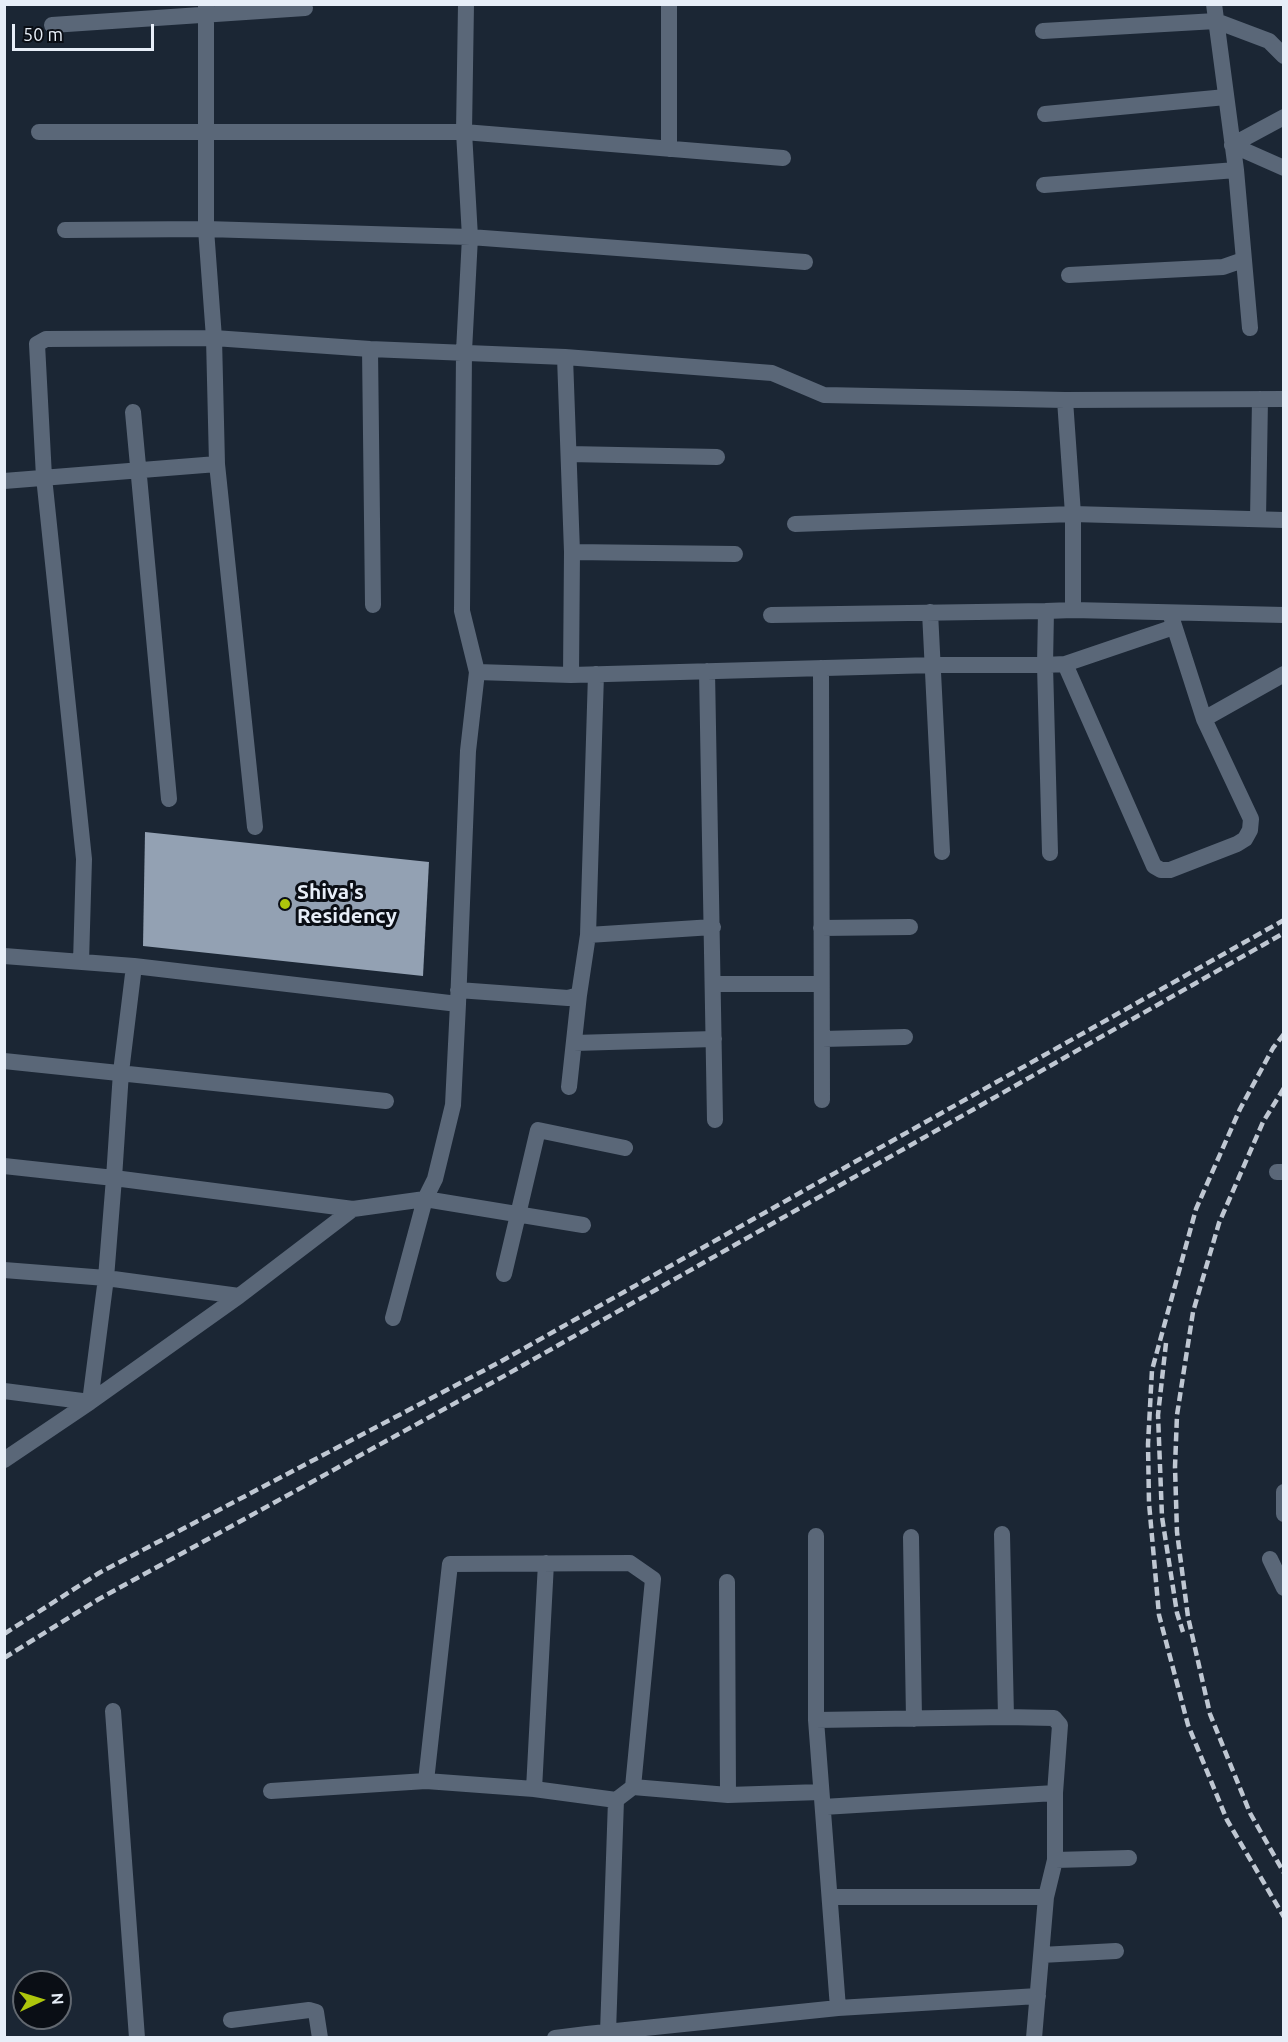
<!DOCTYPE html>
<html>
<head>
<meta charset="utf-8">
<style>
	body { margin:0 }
	#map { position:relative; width:1288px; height:2042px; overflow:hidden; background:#1b2634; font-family:Ubuntu,sans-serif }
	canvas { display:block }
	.frame { position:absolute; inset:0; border:6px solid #e7eef8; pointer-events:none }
	.north { position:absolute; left:12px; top:1970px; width:60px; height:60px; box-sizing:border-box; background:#0a0e15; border:2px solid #626870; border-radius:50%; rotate:86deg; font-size:16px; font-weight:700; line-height:24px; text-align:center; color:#e7eef8 }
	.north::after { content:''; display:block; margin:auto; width:21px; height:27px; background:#aec60c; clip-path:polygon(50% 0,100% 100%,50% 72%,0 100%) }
	.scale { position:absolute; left:12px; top:24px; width:142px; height:27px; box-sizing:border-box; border:3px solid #e7eef8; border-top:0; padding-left:8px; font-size:18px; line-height:21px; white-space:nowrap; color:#e7eef8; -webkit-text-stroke:4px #0a0e15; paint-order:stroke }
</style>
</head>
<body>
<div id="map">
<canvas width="1288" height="2042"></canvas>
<div class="frame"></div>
<div class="north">N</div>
<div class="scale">50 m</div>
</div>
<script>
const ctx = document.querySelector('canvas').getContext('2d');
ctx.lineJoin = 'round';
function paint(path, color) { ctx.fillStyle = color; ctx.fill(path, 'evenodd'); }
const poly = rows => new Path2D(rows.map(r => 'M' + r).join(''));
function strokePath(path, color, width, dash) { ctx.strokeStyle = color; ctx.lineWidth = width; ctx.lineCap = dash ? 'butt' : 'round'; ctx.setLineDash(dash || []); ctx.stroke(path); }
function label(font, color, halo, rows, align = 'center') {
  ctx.font = font + ' Ubuntu,sans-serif'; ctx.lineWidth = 6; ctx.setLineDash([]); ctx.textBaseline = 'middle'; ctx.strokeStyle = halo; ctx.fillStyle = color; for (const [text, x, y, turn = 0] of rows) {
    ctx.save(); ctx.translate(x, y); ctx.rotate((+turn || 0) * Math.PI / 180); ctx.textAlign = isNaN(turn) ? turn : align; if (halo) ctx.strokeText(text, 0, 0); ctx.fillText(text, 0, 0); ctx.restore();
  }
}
const building = poly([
	[145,832,429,862,423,976,143,946]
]);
const minor = poly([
	[1214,4,1236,170,1250,328],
	[52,25,305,8],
	[1043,31,1216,21,1269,41,1284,56],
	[1045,114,1226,97],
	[39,132,464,132,466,4],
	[1232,145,1284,117],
	[1232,145,1284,168],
	[669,149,669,4],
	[783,158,464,132,470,237,805,262],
	[1044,185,1236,170],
	[65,230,206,229,206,4],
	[1069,275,1223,267,1243,260],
	[370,349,373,605],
	[133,412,169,799],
	[569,454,717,457],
	[217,464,255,827],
	[4,481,217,464,214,338,206,229,470,237,464,351,462,611,477,672,468,751,458,1004,134,966,121,1072,114,1178,353,1209,239,1296,90,1402],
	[1258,519,1260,399],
	[795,524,1073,514,1284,520],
	[572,552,735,554],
	[1073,610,1284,615],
	[930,612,942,852],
	[771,615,1046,611],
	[1065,664,1174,627],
	[821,668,822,1100],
	[707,671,715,1120],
	[477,672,571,675,934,665,1045,665,1046,611,1073,610,1073,514,1065,400,1284,399],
	[571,675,572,552,565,357,772,373,824,395,1065,400],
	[1204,719,1284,674],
	[1050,853,1045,665,1065,664,1154,866,1161,870,1170,870,1237,844,1245,839,1250,830,1251,819,1204,719,1170,613],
	[821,928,910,927],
	[588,935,713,927],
	[4,956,134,966],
	[81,962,84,859,44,477,37,344,46,339,214,338,370,349,565,357],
	[714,984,821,984],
	[458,990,568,998,579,995,588,935,596,674],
	[822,1039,905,1037],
	[574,1043,714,1039],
	[4,1061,386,1101],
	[569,1087,579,995],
	[4,1166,114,1178,106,1278,90,1402],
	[1277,1172,1284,1172],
	[353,1209,425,1199,435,1179,453,1105,458,1004],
	[4,1270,106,1278,239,1296],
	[504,1274,538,1130,625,1148],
	[393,1318,425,1199,583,1225],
	[4,1391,90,1402,4,1460],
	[1284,1492,1284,1514],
	[1002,1534,1006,1717],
	[911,1537,914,1719],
	[1270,1559,1284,1588],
	[727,1582,728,1795],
	[113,1711,137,2038],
	[816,1720,1006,1717,1054,1718,1060,1725,1055,1793,1055,1860,1046,1897,1034,2038],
	[426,1781,534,1789,616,1800],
	[633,1787,728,1795,821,1792],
	[534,1789,546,1563],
	[271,1791,426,1781,450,1564,630,1563,653,1579,633,1787,616,1800,608,2032],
	[823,1807,1055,1793],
	[1055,1860,1129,1858],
	[830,1897,1046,1897],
	[1041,1955,1116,1951],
	[838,2008,1038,1996],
	[231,2020,309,2010,316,2012,320,2038],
	[555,2038,587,2034],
	[587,2038,587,2034,838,2008,816,1720,816,1536]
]);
const rail = poly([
	[1284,1034,1273,1048,1240,1109,1196,1209,1152,1370,1148,1444,1149,1503,1159,1615,1188,1725,1227,1820,1284,1917],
	[1284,1088,1263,1122,1219,1223,1193,1312,1177,1415,1175,1467,1177,1532,1188,1617,1210,1714,1250,1813,1284,1873],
	[1166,1343,1158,1415,1162,1517,1177,1613,1183,1632],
	[4,1634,99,1573,498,1363,1284,920],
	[4,1658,99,1599,497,1380,1284,933]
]);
const markers = [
	[285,904,6,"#aec60c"]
];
const poiNames = [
	["Shiva's",297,892],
	["Residency",297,916]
];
paint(building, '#93a1b3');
strokePath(minor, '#5a6778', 16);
strokePath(rail, '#bfc7d2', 4.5, [9, 4.5]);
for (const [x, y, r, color] of markers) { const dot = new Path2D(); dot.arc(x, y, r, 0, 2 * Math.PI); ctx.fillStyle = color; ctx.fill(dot); strokePath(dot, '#0a0e15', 2); }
label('bold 21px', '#e7eef8', '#0a0e15', poiNames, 'left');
</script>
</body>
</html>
